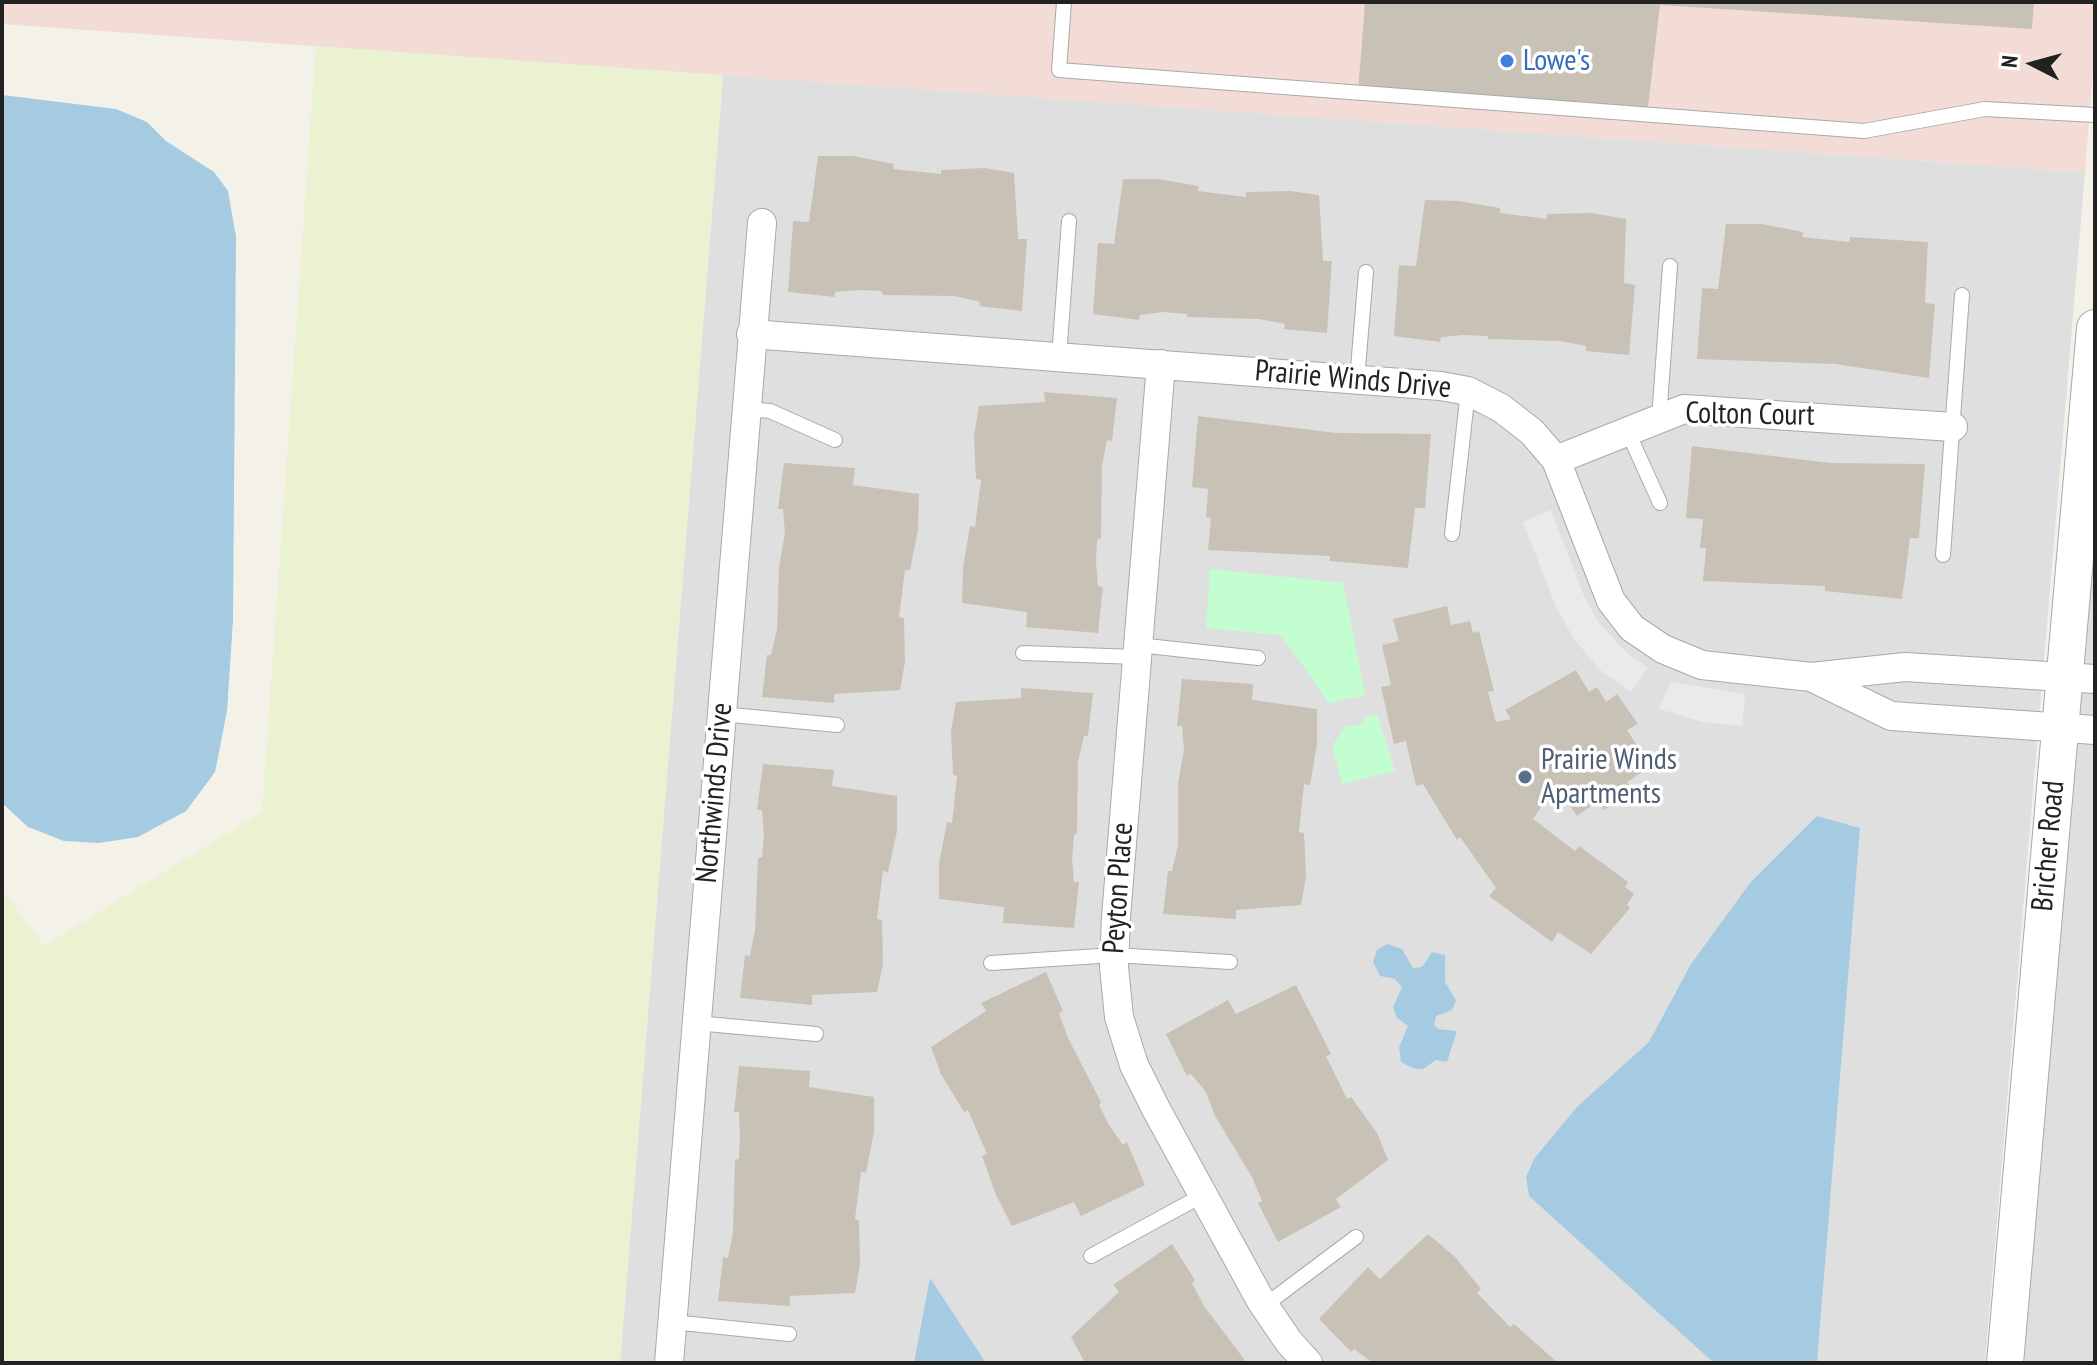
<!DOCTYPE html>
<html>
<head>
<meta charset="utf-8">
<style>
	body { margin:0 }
	#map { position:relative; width:2097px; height:1365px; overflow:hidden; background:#f3f1e8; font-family:"PT Sans Narrow",sans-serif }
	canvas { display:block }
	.frame { position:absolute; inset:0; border:4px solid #222; pointer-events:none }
	.north { position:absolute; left:1993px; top:24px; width:80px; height:80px; -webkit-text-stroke:6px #fff; paint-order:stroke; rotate:276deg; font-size:22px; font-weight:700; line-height:32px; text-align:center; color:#222 }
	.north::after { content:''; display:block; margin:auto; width:28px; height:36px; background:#222; clip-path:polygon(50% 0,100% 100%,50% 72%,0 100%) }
</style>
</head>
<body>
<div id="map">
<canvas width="2097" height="1365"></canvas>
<div class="frame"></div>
<div class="north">N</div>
</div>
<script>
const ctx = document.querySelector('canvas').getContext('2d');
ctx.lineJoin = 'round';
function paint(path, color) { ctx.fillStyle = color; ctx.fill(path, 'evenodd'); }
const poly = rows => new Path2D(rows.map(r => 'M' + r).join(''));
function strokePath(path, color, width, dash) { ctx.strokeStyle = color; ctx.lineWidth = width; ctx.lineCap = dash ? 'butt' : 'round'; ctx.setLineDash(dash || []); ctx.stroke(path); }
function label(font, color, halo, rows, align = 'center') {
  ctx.font = font + ' "PT Sans Narrow",sans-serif'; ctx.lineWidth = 7; ctx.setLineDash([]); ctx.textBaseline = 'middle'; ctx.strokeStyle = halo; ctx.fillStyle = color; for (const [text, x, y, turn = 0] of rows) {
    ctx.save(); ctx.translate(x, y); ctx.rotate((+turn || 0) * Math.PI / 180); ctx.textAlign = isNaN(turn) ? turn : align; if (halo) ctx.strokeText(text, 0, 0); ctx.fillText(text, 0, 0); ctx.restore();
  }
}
const residential = poly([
	[723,75,2085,172,1985,1363,620,1363],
	[2095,512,2095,1363,2022,1363]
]);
const commercial = poly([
	[2,2,2095,2,2095,43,2085,172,2,24]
]);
const farmland = poly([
	[316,46,723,75,620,1363,2,1363,2,888,44,946,262,812]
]);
const park = poly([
	[1210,569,1343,583,1365,695,1329,703,1281,635,1206,628],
	[1377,714,1395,771,1342,784,1332,746,1344,728,1364,723,1363,718]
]);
const parking = poly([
	[1551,510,1584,596,1598,622,1626,652,1648,668,1631,692,1599,669,1574,639,1556,607,1523,522],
	[1671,682,1745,694,1742,726,1702,722,1659,709]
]);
const water = poly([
	[2,95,116,109,147,122,166,141,214,172,228,191,236,237,233,620,227,711,215,772,186,811,138,837,99,843,64,841,28,827,2,803],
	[1817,816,1860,828,1817,1363,1714,1363,1529,1196,1526,1177,1534,1159,1577,1107,1649,1042,1691,964,1750,883],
	[1387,944,1402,949,1413,968,1422,967,1432,952,1445,955,1445,982,1456,1000,1452,1010,1436,1016,1434,1025,1438,1029,1457,1031,1447,1062,1436,1060,1423,1069,1415,1069,1401,1062,1399,1047,1408,1026,1397,1018,1393,1007,1402,987,1395,979,1380,976,1373,962,1377,950],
	[930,1278,986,1363,914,1363]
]);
const building = poly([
	[1365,2,2034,2,2032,29,1660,5,1647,115,1358,92],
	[818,156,853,156,894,164,893,169,941,174,941,170,985,168,1014,173,1018,239,1027,239,1022,311,979,306,980,302,954,296,883,295,881,291,858,290,835,292,834,297,788,292,793,221,809,222],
	[1123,179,1158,179,1199,186,1198,191,1246,197,1246,192,1290,191,1319,195,1323,261,1332,261,1327,333,1284,329,1285,324,1259,319,1188,317,1186,314,1163,312,1140,315,1139,320,1093,314,1098,243,1114,244],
	[1425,200,1459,201,1500,208,1500,213,1547,219,1547,214,1592,213,1626,219,1624,283,1635,285,1629,355,1586,351,1586,346,1560,341,1489,339,1487,336,1464,335,1441,337,1440,342,1394,336,1399,265,1416,266],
	[1726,224,1762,224,1803,232,1802,237,1849,242,1850,237,1928,242,1925,303,1935,304,1929,378,1835,364,1697,359,1702,288,1718,289],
	[1044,392,1117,398,1112,441,1107,440,1102,466,1101,538,1097,540,1096,562,1098,586,1103,587,1098,633,1026,627,1027,612,962,603,963,568,970,526,975,527,981,480,976,479,974,435,979,406,1045,402],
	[1198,416,1336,433,1431,434,1425,508,1415,508,1408,568,1330,561,1330,556,1208,550,1211,518,1206,517,1208,489,1192,487],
	[1692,446,1830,463,1925,464,1919,538,1910,538,1902,599,1825,591,1825,586,1703,581,1706,548,1700,548,1703,519,1686,518],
	[784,463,855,468,853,485,919,494,918,530,910,570,905,570,899,617,904,618,905,662,900,690,834,694,834,703,762,697,767,655,771,655,777,629,779,567,785,533,783,509,778,509],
	[1447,606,1451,625,1470,621,1473,633,1479,631,1494,691,1488,692,1496,722,1511,719,1505,710,1576,670,1589,692,1597,687,1606,702,1617,694,1638,724,1627,730,1637,746,1630,751,1644,771,1627,782,1632,792,1604,810,1598,801,1577,816,1562,794,1556,800,1553,796,1545,801,1533,819,1575,851,1579,846,1628,882,1625,887,1634,894,1627,905,1630,908,1591,954,1558,932,1552,942,1489,896,1496,888,1460,837,1457,840,1423,784,1416,786,1406,741,1394,744,1381,687,1391,685,1382,645,1399,641,1393,619],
	[1182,679,1253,684,1252,700,1317,709,1317,744,1310,785,1304,784,1299,832,1304,833,1306,877,1301,905,1236,910,1236,919,1163,914,1168,871,1172,871,1178,845,1178,783,1184,750,1182,726,1177,726],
	[1021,688,1093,693,1088,736,1084,736,1078,762,1077,833,1074,835,1072,858,1074,882,1079,882,1074,928,1003,923,1004,907,939,899,939,863,947,822,952,823,957,776,953,775,951,731,956,702,1021,698],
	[763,764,834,770,832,786,897,796,897,831,888,872,883,871,877,919,882,920,883,964,877,992,812,995,812,1005,740,998,745,955,750,956,755,930,758,858,762,857,764,834,762,810,757,810],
	[1046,972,1063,1011,1059,1013,1068,1038,1101,1102,1099,1105,1109,1125,1123,1145,1127,1142,1145,1185,1081,1216,1074,1202,1012,1226,996,1195,982,1156,987,1154,968,1110,964,1112,941,1074,931,1047,986,1011,981,1003],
	[1296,985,1331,1054,1326,1056,1347,1099,1351,1097,1377,1133,1388,1160,1336,1199,1341,1207,1278,1242,1258,1203,1262,1201,1252,1177,1215,1116,1206,1092,1191,1074,1187,1076,1166,1034,1228,1000,1236,1014],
	[739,1066,810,1071,809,1087,874,1097,874,1132,866,1173,861,1172,855,1219,859,1220,860,1264,855,1293,790,1296,790,1306,718,1301,723,1257,728,1258,733,1232,735,1160,739,1159,740,1136,739,1112,734,1112],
	[1428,1234,1455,1257,1481,1289,1477,1293,1510,1327,1514,1324,1558,1363,1373,1363,1354,1349,1351,1352,1319,1319,1368,1267,1380,1279],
	[1172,1244,1195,1280,1192,1283,1204,1306,1247,1363,1085,1363,1071,1337,1119,1292,1113,1285]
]);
const service = poly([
	[1064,2,1059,70,1864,131,1985,109,2095,115],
	[1059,357,1069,221],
	[1357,380,1366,272],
	[745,409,770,411,835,440],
	[1659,419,1670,266],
	[1627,430,1660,503],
	[1452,534,1468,391],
	[1943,555,1962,295],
	[1138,645,1258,658],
	[1023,653,1137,657],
	[721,714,837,725],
	[991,963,1114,955,1230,962],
	[696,1023,816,1034],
	[1091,1256,1203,1195],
	[1264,1306,1356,1237],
	[672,1322,789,1334]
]);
const minor = poly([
	[751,334,1441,386,1468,391,1501,408,1532,432,1556,460,1611,601,1632,628,1663,649,1702,665,1811,677,1905,667,2095,679],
	[1161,364,1116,917,1114,967,1119,1017,1134,1065,1156,1109,1261,1301,1289,1342,1308,1363],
	[1556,460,1684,409,1953,427],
	[1811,677,1891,716,2095,730],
	[669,1363,762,223]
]);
const tertiary = poly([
	[2005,1363,2095,328]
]);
const markers = [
	[1507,61,8,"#3f7fe0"],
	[1525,777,8,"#5c6f8a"]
];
const shopNames = [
	["Lowe's",1523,61]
];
const streetNames = [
	["Prairie Winds Drive",1353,380,5],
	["Colton Court",1750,415,1],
	["Northwinds Drive",715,793,-85],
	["Bricher Road",2049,846,-85],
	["Peyton Place",1119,888,-86]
];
const serviceNames = [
	["Prairie Winds",1541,760],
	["Apartments",1541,794]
];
paint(residential, '#e0dfdf');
paint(commercial, '#f4dcd6');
paint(farmland, '#ebf2d2');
paint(park, '#c3fed1');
paint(parking, '#eaeaea');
paint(water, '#a5cbe3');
paint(building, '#c8c1b6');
strokePath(service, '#a9a9a9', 16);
strokePath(minor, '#a9a9a9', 30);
strokePath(tertiary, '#a9a9a9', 38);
strokePath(service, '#fff', 14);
strokePath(minor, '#fff', 28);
strokePath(tertiary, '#fff', 36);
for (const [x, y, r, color] of markers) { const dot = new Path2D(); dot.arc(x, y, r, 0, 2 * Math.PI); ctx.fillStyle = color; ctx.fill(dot); strokePath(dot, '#fff', 3); }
label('30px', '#366cbe', '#fff', shopNames, 'left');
label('30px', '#222', '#fff', streetNames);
label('30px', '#4e5e75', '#fff', serviceNames, 'left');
</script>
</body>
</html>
